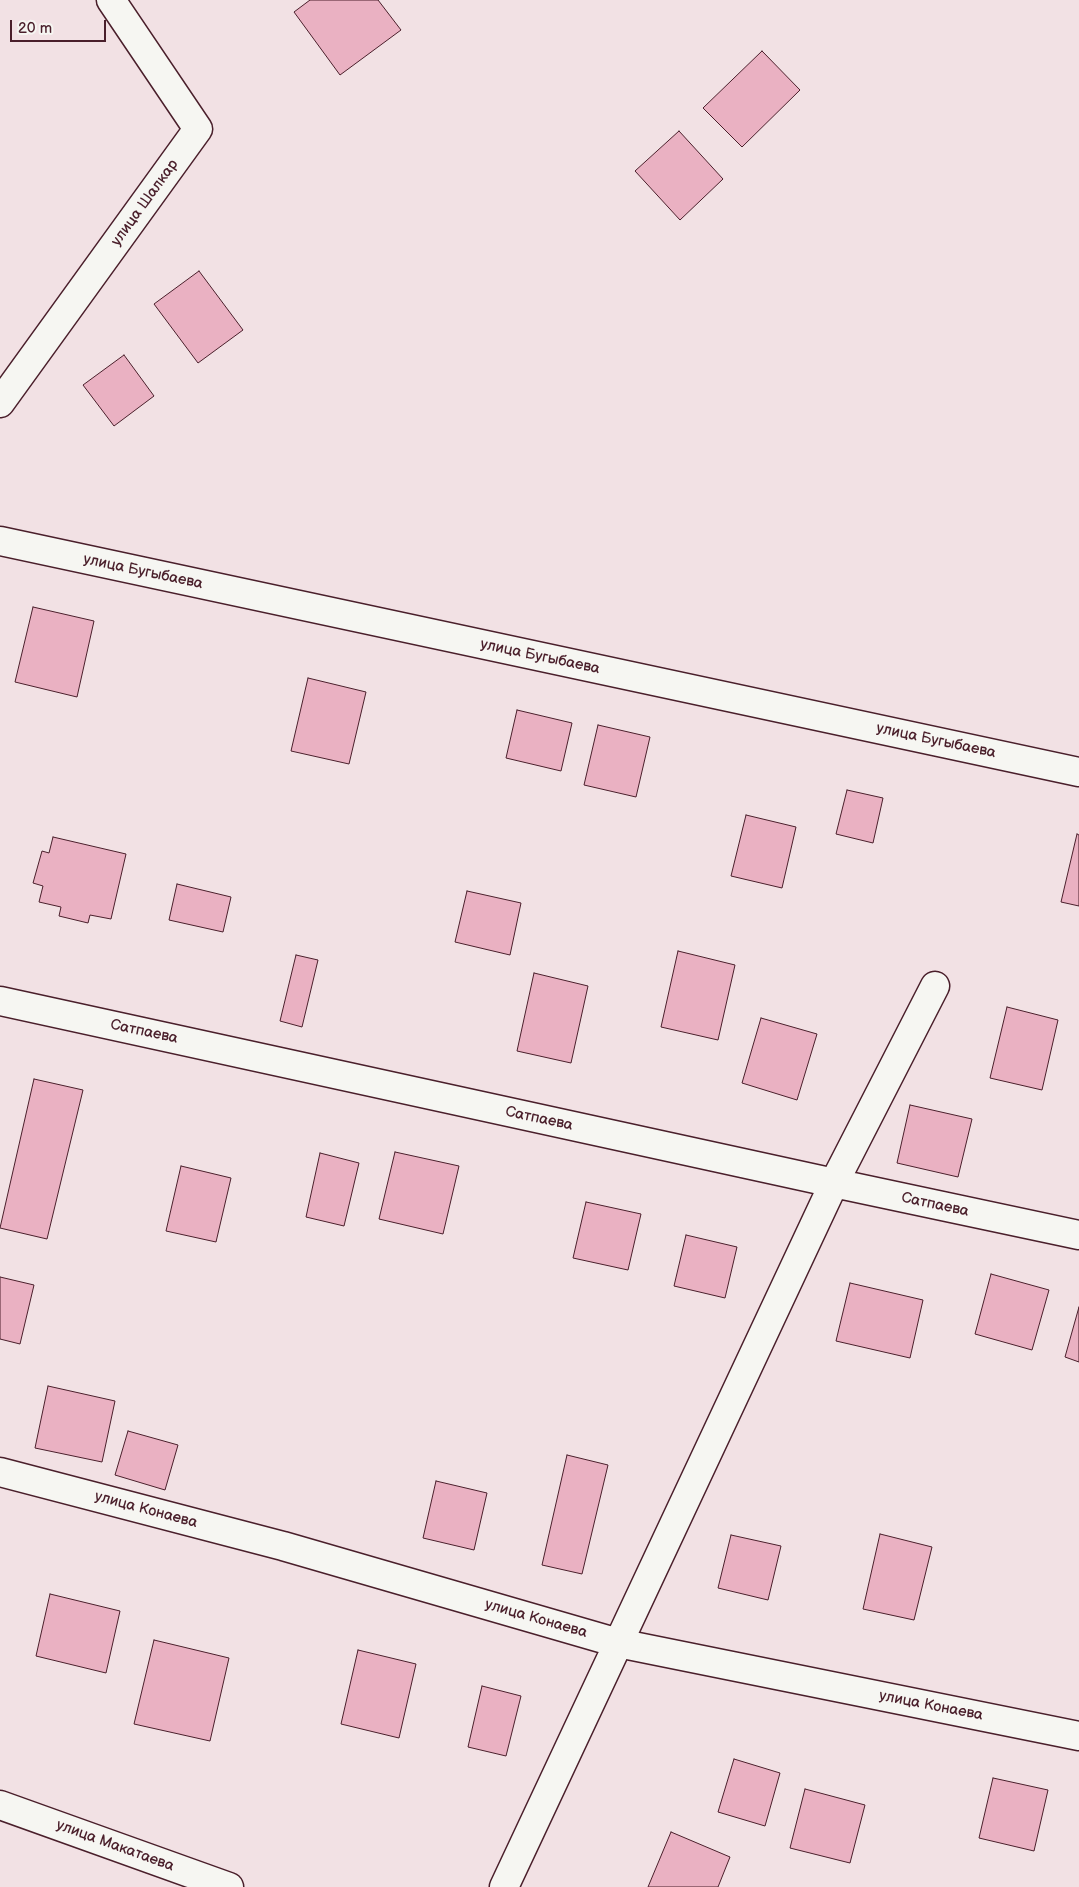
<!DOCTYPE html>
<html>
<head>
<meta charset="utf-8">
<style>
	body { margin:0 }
	#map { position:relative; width:1079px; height:1887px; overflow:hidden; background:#f2e1e4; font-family:"Balsamiq Sans",sans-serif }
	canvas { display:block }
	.scale { position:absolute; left:10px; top:20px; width:96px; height:22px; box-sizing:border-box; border:2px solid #4a1f2b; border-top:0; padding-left:6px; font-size:15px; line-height:18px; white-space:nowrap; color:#4a1f2b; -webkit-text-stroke:4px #f6f6f2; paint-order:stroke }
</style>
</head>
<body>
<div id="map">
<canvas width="1079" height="1887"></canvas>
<div class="scale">20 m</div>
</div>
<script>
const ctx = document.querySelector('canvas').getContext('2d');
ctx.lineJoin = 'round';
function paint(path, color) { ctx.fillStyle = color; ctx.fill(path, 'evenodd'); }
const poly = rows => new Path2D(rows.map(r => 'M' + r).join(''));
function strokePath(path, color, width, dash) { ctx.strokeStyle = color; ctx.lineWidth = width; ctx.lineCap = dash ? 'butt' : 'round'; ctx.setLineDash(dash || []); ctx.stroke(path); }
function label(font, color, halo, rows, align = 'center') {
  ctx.font = font + ' "Balsamiq Sans",sans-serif'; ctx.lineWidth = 4; ctx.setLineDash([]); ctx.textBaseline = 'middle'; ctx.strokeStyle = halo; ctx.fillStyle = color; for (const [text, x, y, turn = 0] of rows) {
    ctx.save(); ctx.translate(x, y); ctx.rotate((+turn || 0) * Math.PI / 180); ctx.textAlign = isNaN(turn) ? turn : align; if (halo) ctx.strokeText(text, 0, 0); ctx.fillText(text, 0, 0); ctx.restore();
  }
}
const building = poly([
	[310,0,378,0,401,30,340,75,294,12,310,0],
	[762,51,800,90,742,147,703,108,762,51],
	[679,131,723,179,680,220,635,171,679,131],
	[199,271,243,330,198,363,154,304,199,271],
	[124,355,154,396,114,426,83,385,124,355],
	[33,607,94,621,77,697,15,682,33,607],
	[308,678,366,692,349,764,291,751,308,678],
	[517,710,572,723,561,771,506,758,517,710],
	[598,725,650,737,636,797,584,785,598,725],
	[847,790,883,798,873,843,836,834,847,790],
	[746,815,796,827,782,888,731,876,746,815],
	[1077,834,1079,835,1079,906,1061,902,1077,834],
	[53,837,126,854,111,919,90,915,88,923,59,916,61,907,39,902,43,886,33,883,42,851,49,853,53,837],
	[177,884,231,897,223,932,169,920,177,884],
	[467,891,521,903,510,955,455,942,467,891],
	[678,951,735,965,718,1040,661,1027,678,951],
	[296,955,318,960,302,1027,280,1021,296,955],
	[534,973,588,986,571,1063,517,1051,534,973],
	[1007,1007,1058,1020,1042,1090,990,1078,1007,1007],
	[761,1018,817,1034,797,1100,742,1083,761,1018],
	[34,1079,83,1090,47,1239,0,1228,34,1079],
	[910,1105,972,1119,958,1177,897,1163,910,1105],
	[395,1152,459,1166,443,1234,379,1219,395,1152],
	[320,1153,359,1163,344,1226,306,1217,320,1153],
	[181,1166,231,1178,216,1242,166,1231,181,1166],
	[586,1202,641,1214,628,1270,573,1258,586,1202],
	[686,1235,737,1247,725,1298,674,1286,686,1235],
	[991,1274,1049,1290,1032,1350,975,1334,991,1274],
	[0,1277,34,1285,20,1344,0,1339,0,1277],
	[850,1283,923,1300,910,1358,836,1341,850,1283],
	[1079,1307,1079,1362,1065,1357,1079,1307],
	[48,1386,115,1401,102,1462,35,1448,48,1386],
	[128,1431,178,1445,165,1490,115,1475,128,1431],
	[567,1455,608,1465,582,1574,542,1565,567,1455],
	[436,1481,487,1493,474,1550,423,1538,436,1481],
	[880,1534,932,1547,914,1620,863,1609,880,1534],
	[731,1535,781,1546,768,1600,718,1588,731,1535],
	[50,1594,120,1611,106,1673,36,1656,50,1594],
	[154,1640,229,1658,210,1741,134,1724,154,1640],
	[358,1650,416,1664,399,1738,341,1724,358,1650],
	[482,1686,521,1696,506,1756,468,1747,482,1686],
	[734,1759,780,1773,765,1826,718,1812,734,1759],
	[993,1778,1048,1790,1034,1851,979,1838,993,1778],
	[805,1789,865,1805,850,1863,790,1848,805,1789],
	[671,1832,730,1857,718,1887,648,1887,671,1832]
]);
const minor = poly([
	[0,403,198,129,111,0],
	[0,541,1079,772],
	[0,1001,834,1183,1079,1235],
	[0,1472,283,1546,618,1643,1079,1736],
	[0,1805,229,1887],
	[504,1887,834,1183,935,986]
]);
const streetNames = [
	["улица Шалкар",145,203,-54],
	["улица Бугыбаева",143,572,12],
	["улица Бугыбаева",540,657,12],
	["улица Бугыбаева",936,741,12],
	["Сатпаева",144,1032,12],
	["Сатпаева",539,1119,12],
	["Сатпаева",935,1205,12],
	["улица Конаева",146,1510,15],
	["улица Конаева",536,1619,16],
	["улица Конаева",931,1706,11],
	["улица Макатаева",115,1846,20]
];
paint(building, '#eab1c2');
strokePath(building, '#4a1f2b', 1);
strokePath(minor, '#4a1f2b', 31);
strokePath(minor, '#f6f6f2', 28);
label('15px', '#4a1f2b', '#f6f6f2', streetNames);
</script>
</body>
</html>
